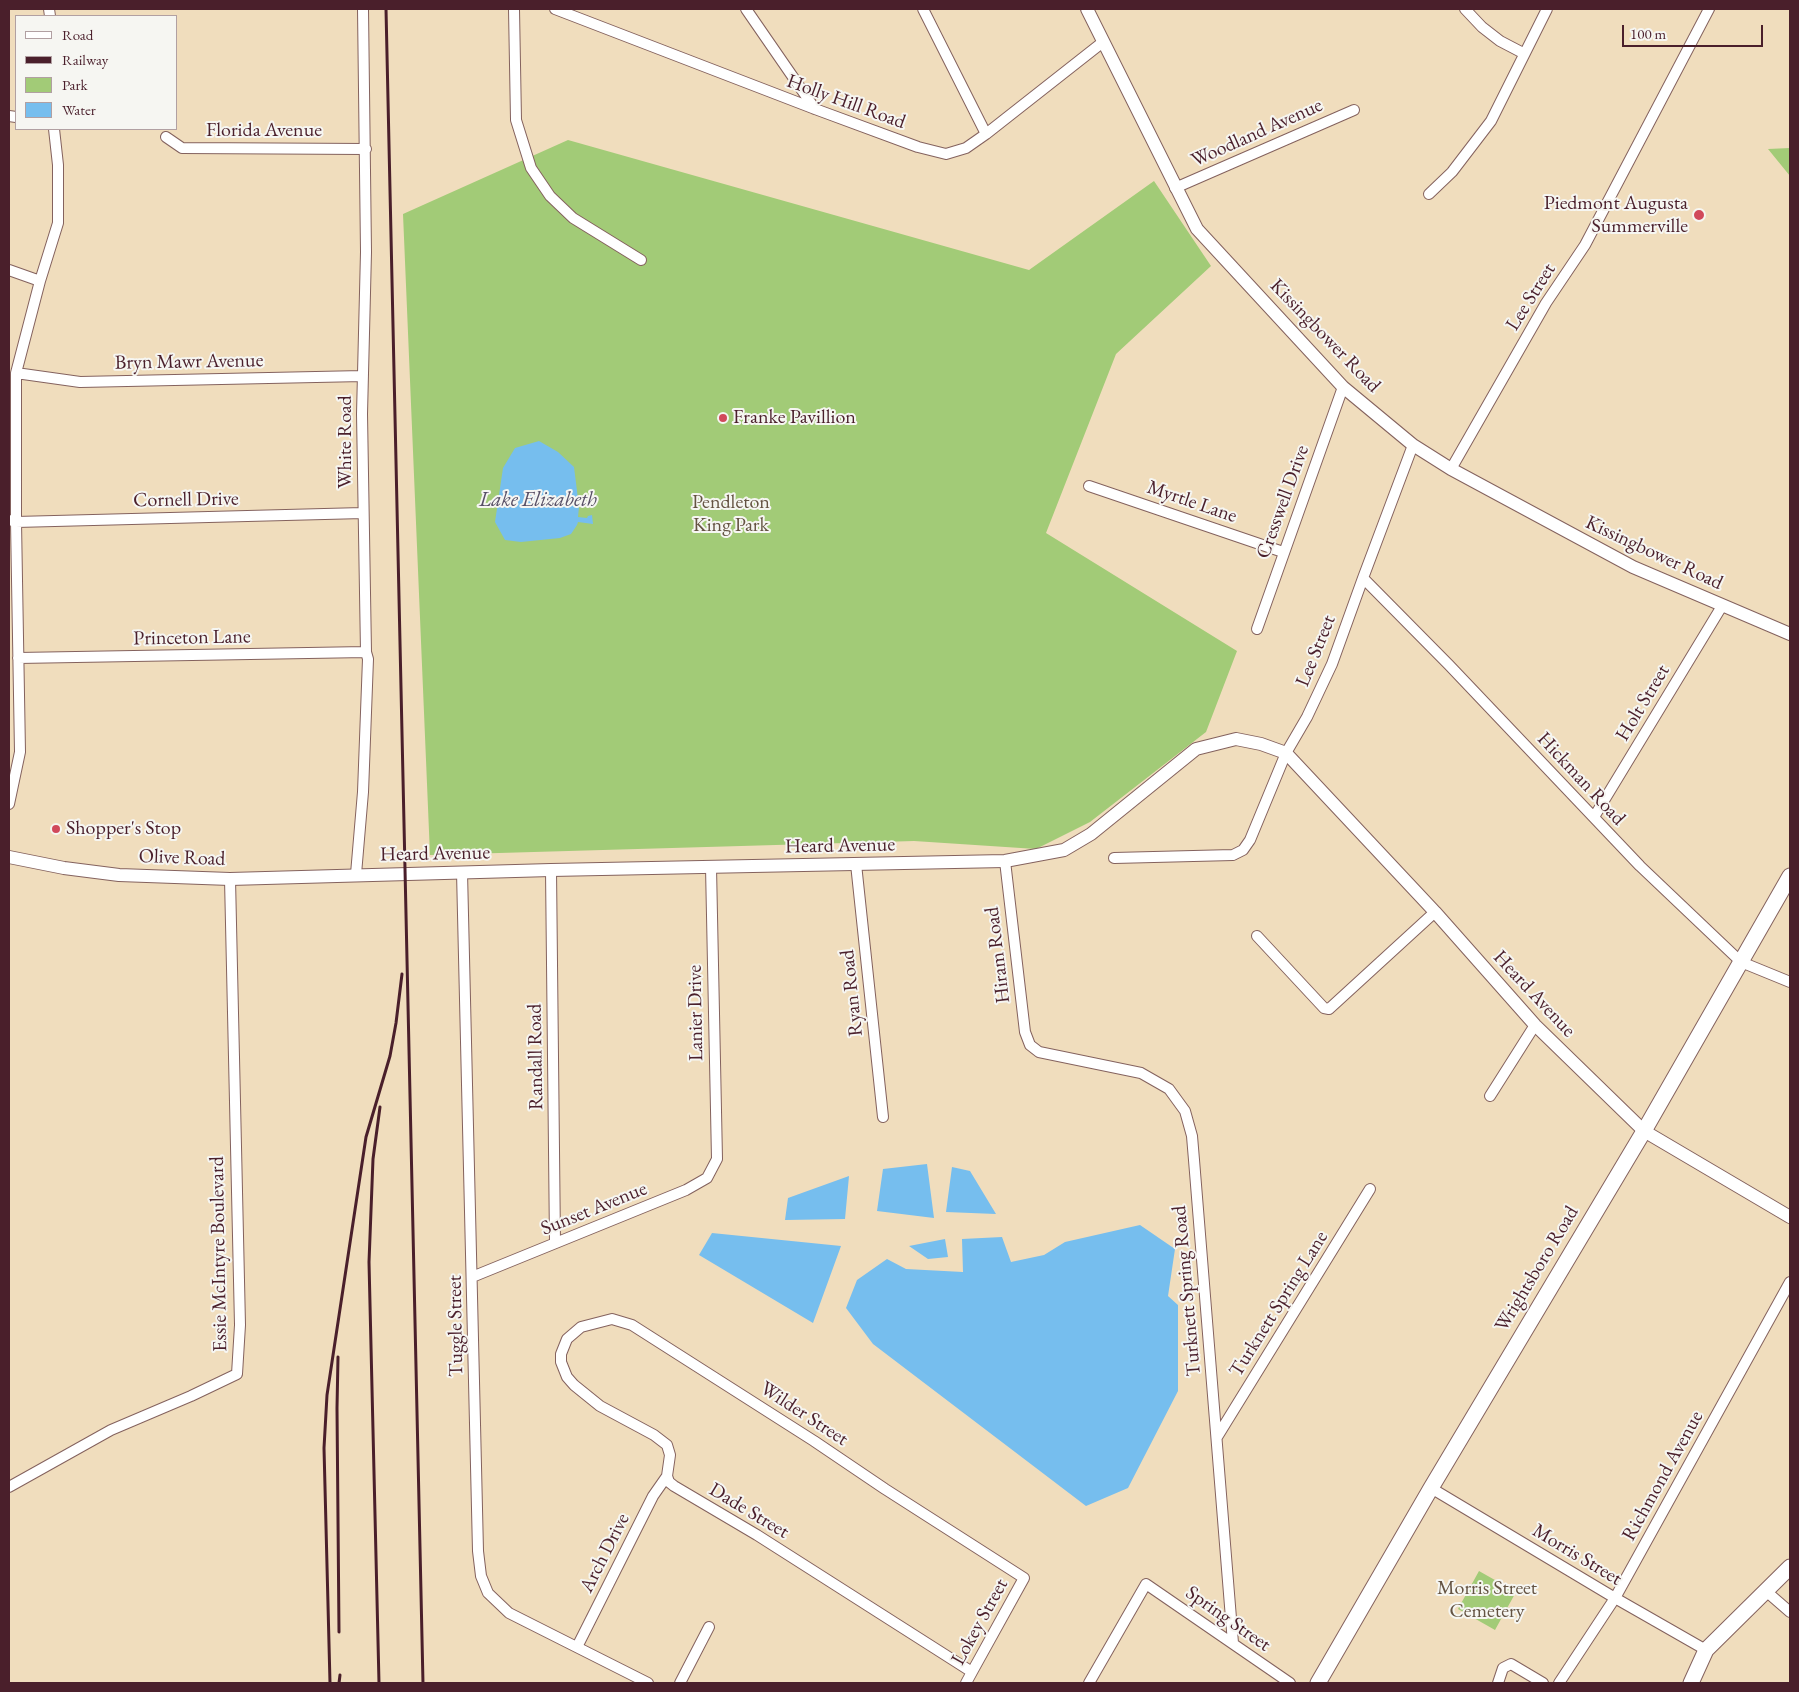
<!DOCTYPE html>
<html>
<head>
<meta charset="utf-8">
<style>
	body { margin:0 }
	#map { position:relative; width:1799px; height:1692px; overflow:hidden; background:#f0ddbd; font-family:"EB Garamond",serif }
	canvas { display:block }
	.frame { position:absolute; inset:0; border:10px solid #4a1f2b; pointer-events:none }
	.legend { position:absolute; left:15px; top:15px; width:162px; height:115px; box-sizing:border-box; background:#f6f6f2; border:1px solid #b1a0a2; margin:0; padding:6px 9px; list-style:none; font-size:15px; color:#4a1f2b }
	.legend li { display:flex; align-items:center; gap:10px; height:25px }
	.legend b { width:25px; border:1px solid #b1a0a2 }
	.scale { position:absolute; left:1622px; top:25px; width:141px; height:22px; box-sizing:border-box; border:2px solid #4a1f2b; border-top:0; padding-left:6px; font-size:15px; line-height:18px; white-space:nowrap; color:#4a1f2b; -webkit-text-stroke:4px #f6f6f2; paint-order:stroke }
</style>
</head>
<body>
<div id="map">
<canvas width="1799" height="1692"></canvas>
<div class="frame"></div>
<ul class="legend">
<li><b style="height:6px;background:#fff"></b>Road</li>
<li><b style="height:6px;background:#4a1f2b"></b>Railway</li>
<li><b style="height:14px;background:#a2cb77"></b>Park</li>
<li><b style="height:14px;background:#76beee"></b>Water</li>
</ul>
<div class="scale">100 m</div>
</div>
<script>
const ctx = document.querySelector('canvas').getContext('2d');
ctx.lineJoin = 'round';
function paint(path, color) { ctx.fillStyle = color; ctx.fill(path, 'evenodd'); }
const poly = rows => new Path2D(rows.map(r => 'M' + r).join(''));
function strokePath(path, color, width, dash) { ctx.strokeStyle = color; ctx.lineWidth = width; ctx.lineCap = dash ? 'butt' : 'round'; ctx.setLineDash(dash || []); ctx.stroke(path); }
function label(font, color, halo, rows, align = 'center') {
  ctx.font = font + ' "EB Garamond",serif'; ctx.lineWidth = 4; ctx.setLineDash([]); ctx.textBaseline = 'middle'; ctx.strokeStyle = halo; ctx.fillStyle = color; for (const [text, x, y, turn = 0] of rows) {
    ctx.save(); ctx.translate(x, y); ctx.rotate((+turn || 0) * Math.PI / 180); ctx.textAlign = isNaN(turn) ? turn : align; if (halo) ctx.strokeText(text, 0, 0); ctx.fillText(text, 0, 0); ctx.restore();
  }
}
const green = poly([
	[568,140,1029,270,1154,181,1211,266,1116,354,1046,533,1237,651,1206,732,1090,822,1036,849,914,841,430,855,403,214],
	[1790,148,1790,176,1768,149],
	[1479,1571,1516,1592,1495,1630,1458,1609]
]);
const water = poly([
	[539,441,558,452,574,467,579,507,578,517,587,518,588,516,592,515,593,524,578,522,577,525,571,534,560,538,521,542,505,540,495,522,503,468,515,448],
	[927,1164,934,1218,877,1211,883,1169],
	[952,1167,970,1171,996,1214,946,1212],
	[849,1176,845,1219,785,1220,788,1198],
	[1140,1225,1175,1249,1168,1296,1178,1305,1178,1391,1128,1488,1086,1506,873,1344,846,1308,857,1280,887,1259,906,1269,963,1272,962,1239,1002,1237,1011,1262,1044,1255,1065,1242],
	[712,1233,841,1246,813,1323,699,1255],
	[945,1239,948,1257,928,1259,909,1246]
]);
const minor = poly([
	[49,9,50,16],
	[514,9,516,120,531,168,550,196,573,218,641,260],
	[555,9,815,109,918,147,946,154,966,148,986,134,1103,42],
	[746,9,815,109],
	[923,9,986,134],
	[1465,9,1482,27,1500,41,1523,53],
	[9,116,16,117],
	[166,137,182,148,366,149],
	[1175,188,1354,110],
	[1429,194,1452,172,1491,121,1547,9],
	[9,270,40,281],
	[16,373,80,382,363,376],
	[1451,469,1546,303,1585,245,1709,9],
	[1089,486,1283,552],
	[9,520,16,522,363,513],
	[1363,578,1449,665,1640,866,1741,962,1790,982],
	[1257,629,1343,387],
	[18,658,366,652],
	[9,804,20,752,16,522,16,373,40,281,58,223,58,165,54,129],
	[1594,817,1722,606],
	[1114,858,1233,855,1243,850,1250,840,1286,753,1307,717,1332,664,1363,578,1413,445],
	[1005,861,1025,1032,1030,1045,1039,1052,1141,1073,1169,1089,1185,1111,1192,1136,1194,1160,1233,1643],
	[856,864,883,1117],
	[551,870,555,1243],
	[462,872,478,1551,481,1576,488,1593,509,1613,648,1683],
	[356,874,363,792,368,659,366,652,362,414,366,252,363,9],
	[1257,936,1324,1008,1329,1009,1435,912],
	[1490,1096,1535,1025],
	[472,1277,686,1190,707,1178,717,1159,711,867],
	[1217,1437,1370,1189],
	[9,1487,111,1430,191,1396,237,1374,240,1325,230,879],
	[1431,1488,1615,1598,1706,1650],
	[1767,1592,1790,1612],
	[577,1647,653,1496,667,1476],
	[680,1683,709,1627],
	[966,1683,972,1672,1024,1578,885,1489,814,1441,632,1325,612,1319,581,1327,567,1339,561,1354,561,1362,567,1377,574,1385,600,1406,654,1435,667,1445,670,1455,667,1476,669,1482,674,1486,757,1535,972,1672],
	[1089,1683,1146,1584,1290,1683],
	[1498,1683,1503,1668,1511,1664,1543,1683],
	[1559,1683,1615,1598,1790,1282]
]);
const tertiary = poly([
	[1087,9,1197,229,1343,387,1413,445,1451,469,1633,567,1790,634],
	[9,857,64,868,119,875,230,879,551,870,1005,861,1064,850,1091,834,1196,749,1236,739,1261,744,1286,753,1435,912,1535,1025,1644,1131,1790,1217]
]);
const secondary = poly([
	[1318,1683,1431,1488,1644,1131,1790,876],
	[1691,1683,1706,1650,1790,1567]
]);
const rail = poly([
	[386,9,423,1683],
	[338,1357,337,1408,339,1632],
	[330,1683,324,1448,327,1395,366,1137,390,1056,396,1023,402,974],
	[339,1683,340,1675],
	[379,1683,369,1262,373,1159,380,1107]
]);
const markers = [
	[1699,215,6,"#d1495b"],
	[723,418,5,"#d1495b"],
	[56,829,5,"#d1495b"]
];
const streetNames = [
	["Holly Hill Road",846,102,20],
	["Florida Avenue",264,131],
	["Woodland Avenue",1257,133,-24],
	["Lee Street",1531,297,-58],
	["Kissingbower Road",1325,336,46],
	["Bryn Mawr Avenue",189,362,-1],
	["White Road",346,442,-90],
	["Cornell Drive",186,500,-1],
	["Myrtle Lane",1192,502,19],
	["Cresswell Drive",1283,502,-70],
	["Kissingbower Road",1654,553,25],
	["Princeton Lane",192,638,-1],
	["Lee Street",1316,651,-68],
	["Holt Street",1643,703,-59],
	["Hickman Road",1581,779,47],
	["Heard Avenue",840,846,-1],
	["Heard Avenue",435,854,-1],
	["Olive Road",182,858,2],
	["Hiram Road",998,955,-97],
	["Ryan Road",852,993,-96],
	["Heard Avenue",1534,994,47],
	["Lanier Drive",696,1013,-91],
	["Randall Road",536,1057,-91],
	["Sunset Avenue",594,1209,-22],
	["Essie McIntyre Boulevard",219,1254,-91],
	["Wrightsboro Road",1537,1269,-59],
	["Turknett Spring Road",1187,1291,-95],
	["Turknett Spring Lane",1279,1304,-58],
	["Tuggle Street",456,1326,-91],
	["Wilder Street",804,1414,33],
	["Richmond Avenue",1663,1476,-61],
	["Dade Street",749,1511,31],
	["Arch Drive",605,1553,-63],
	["Morris Street",1577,1555,31],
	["Spring Street",1228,1619,35],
	["Lokey Street",980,1622,-61]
];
const poiNames = [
	["Piedmont Augusta",1688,204,"right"],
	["Summerville",1688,227,"right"],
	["Franke Pavillion",733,418],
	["Shopper's Stop",66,829]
];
const parkNames = [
	["Pendleton",731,503],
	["King Park",731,526],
	["Morris Street",1487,1589],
	["Cemetery",1487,1612]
];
const waterNames = [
	["Lake Elizabeth",538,500]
];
paint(green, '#a2cb77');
paint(water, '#76beee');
strokePath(minor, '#84625e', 12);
strokePath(tertiary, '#84625e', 14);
strokePath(secondary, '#84625e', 17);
strokePath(minor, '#fff', 10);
strokePath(tertiary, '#fff', 12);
strokePath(secondary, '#fff', 15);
strokePath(rail, '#4a1f2b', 3);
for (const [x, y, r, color] of markers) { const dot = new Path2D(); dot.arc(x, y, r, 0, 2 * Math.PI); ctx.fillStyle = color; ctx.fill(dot); strokePath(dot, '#f6f6f2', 2); }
label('20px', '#4a1f2b', '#f6f6f2', streetNames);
label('20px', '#4a1f2b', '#f6f6f2', poiNames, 'left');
label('20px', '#645342', '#f6f6f2', parkNames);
label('italic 21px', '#574f66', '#f6f6f2', waterNames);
</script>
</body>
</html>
